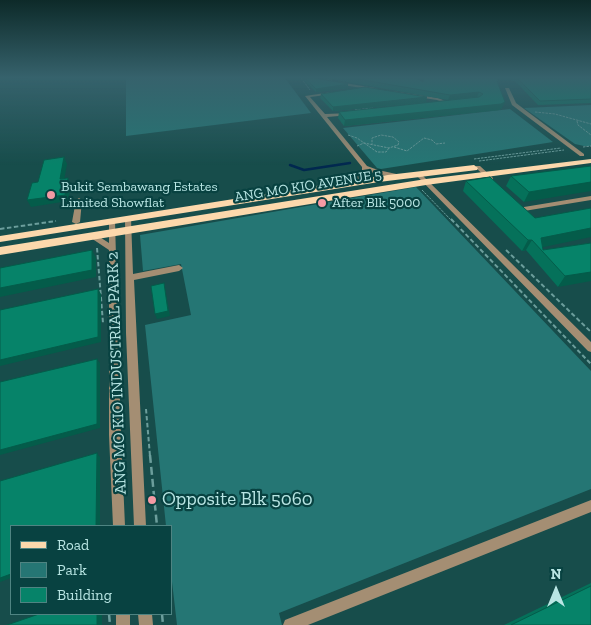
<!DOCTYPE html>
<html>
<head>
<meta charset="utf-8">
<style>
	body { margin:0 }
	#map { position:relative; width:591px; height:625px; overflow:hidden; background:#174d4b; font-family:"Zilla Slab",serif }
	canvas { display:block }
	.legend { position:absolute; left:10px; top:525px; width:162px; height:90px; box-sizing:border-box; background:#084241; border:1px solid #4f8482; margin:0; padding:6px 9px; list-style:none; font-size:15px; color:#b9e6e4 }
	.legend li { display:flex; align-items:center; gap:10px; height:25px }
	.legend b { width:25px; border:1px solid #4f8482 }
	.north { position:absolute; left:531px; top:565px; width:50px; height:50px; -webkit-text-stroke:4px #084241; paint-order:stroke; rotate:0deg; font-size:14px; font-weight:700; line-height:20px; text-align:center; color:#b9e6e4 }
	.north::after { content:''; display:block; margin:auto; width:18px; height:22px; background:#b9e6e4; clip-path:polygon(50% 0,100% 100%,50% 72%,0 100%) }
</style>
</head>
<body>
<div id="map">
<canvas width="591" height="625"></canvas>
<ul class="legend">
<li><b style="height:6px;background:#fcd8ac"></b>Road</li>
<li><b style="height:14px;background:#257674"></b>Park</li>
<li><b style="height:14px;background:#068369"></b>Building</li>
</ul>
<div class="north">N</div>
</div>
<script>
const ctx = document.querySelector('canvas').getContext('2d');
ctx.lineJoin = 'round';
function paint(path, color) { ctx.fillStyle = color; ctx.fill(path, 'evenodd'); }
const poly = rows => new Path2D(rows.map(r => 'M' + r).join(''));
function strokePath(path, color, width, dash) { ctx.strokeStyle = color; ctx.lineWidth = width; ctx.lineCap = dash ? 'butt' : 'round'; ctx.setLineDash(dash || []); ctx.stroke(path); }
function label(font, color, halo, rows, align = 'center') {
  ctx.font = font + ' "Zilla Slab",serif'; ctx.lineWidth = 4.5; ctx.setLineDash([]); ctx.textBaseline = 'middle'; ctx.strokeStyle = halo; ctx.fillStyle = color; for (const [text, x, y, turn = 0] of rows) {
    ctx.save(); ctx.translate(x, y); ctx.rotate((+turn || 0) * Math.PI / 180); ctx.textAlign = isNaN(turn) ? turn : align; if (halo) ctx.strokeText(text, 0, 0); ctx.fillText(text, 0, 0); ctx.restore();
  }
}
const green = poly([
	[126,78,285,78,311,113,126,136],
	[591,105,591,146,584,146,575,144,524,108],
	[510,109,553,142,381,169,377,168,343,128],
	[416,187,591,371,591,489,279,613,282,625,177,625,171,573,171,526,166,526,145,325,191,315,181,264,143,271,140,235]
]);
const stream = poly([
	[290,165,304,170,350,163]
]);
const pathFar2 = poly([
	[301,78,310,90],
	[316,79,333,80],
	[355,110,373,108],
	[535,112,555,114,591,124],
	[577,121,578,125,591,135],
	[348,135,357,138,377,152,386,152,389,148],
	[357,146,364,143,389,148,398,145,399,142,393,137,381,135,372,138,372,144],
	[394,147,407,151,424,138,432,140,436,144,445,143],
	[583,147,591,146],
	[474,159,561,148],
	[479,161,564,150],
	[422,190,452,221]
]);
const pathFar1 = poly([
	[451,219,591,364],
	[0,229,56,221],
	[97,248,103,323],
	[506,250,591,332],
	[146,409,150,456]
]);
const path = poly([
	[150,455,157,526],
	[109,614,110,625],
	[162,614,163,625]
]);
const minor = poly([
	[338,82,375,88,377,89,375,90,336,84,338,82],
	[505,88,509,88,516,103,584,154,584,156,580,156,512,105,505,88],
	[392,91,438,98,450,103,448,104,437,100,390,93,392,91],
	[332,92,334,94,310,97,325,114,352,113,352,114,350,115,327,117,367,166,378,170,401,175,401,177,376,174,368,171,368,173,363,178,354,184,350,184,350,182,362,173,362,167,305,96,332,92],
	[476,166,480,166,493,178,493,180,489,180,476,168,476,166],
	[416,173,420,173,591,342,591,352,588,351,416,175,416,173],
	[591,196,591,200,524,211,521,209,524,207,591,196],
	[79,198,82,200,80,222,76,224,72,222,76,200,79,198],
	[128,216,131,218,133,274,179,265,183,268,179,271,134,280,146,526,134,526,126,333,125,218,128,216],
	[112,219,115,221,121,435,125,526,113,526,109,435,109,250,88,236,89,234,95,234,109,243,109,221,112,219],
	[591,500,591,512,308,625,283,625,285,620,290,618,591,500],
	[116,614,130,614,130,625,116,625,116,614],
	[138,614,152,614,153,625,139,625,138,614]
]);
const major = poly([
	[591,159,591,163,426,185,0,255,0,247,426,179,591,159],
	[474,165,478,168,477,170,379,182,0,242,0,236,379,176,474,165]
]);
const wall = poly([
	[303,78,315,78,348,88,316,92,303,80],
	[324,78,409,78,423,82,499,82,498,85,502,108,499,110,344,126,338,118,339,112,477,98,448,100],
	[509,78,591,78,591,103,538,105,515,81,512,81],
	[321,94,426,102,333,111,320,98],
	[591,166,524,202,506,186,511,176],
	[466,181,535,218,543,250,591,243,558,287,526,250,522,251,463,191],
	[591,583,591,625,504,625]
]);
const shadedWall = poly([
	[9,78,30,78,10,79],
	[348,84,348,88,316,92,316,89],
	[479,92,477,97,448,100,450,95],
	[427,97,426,102,333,111,333,107],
	[505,102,502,108,499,110,344,126,345,120],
	[64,157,67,164,63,186,60,179],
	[68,178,71,185,68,201,31,207,27,200],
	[591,182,591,191,524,202,529,192],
	[591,228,591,237,539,248,541,238],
	[528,240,532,240,526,250,522,251],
	[92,250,96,258,96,277,0,297,0,288],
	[591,272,591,281,558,287,565,276],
	[164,283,165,288,170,316,157,319,155,314],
	[98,289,101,294,101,342,0,366,0,360],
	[97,359,100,363,100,428,0,455,0,450],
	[97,453,100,457,100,526,96,526],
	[11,574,11,578,0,582,0,578],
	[97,614,102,614,102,625,97,625]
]);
const building = poly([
	[305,78,315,78,348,84,316,89,305,78],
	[352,78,416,78,423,82,424,78,497,78,499,82,497,81,505,102,501,104,345,120,339,112,479,97,483,94,479,92,450,95,352,78],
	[517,78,591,78,591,99,540,101,517,78],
	[365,87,427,97,333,107,321,94,365,87],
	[64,157,60,179,68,178,65,195,27,200,32,183,38,182,44,160,64,157],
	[591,166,591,182,529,192,511,176,591,166],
	[490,177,535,218,591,208,591,228,541,238,543,250,591,243,591,272,565,276,532,240,528,240,466,181,490,177],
	[92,250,92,270,0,288,0,268,92,250],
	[164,283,168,311,155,314,151,286,164,283],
	[98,289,98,337,0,360,0,310,98,289],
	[97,359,97,424,0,450,0,382,97,359],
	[97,453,96,526,11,526,11,574,0,578,0,481,97,453],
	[591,586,591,625,511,625,591,586],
	[39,614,97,614,97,625,7,625,39,614]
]);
const markers = [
	[51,195,5,"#f49aa4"],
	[322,203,5,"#f49aa4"],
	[152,500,5,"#f49aa4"]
];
const farStreetnames = [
	["ANG MO KIO AVENUE 5",308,186,-9]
];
const farPoinames = [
	["Bukit Sembawang Estates",61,187],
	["Limited Showflat",61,203],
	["After Blk 5000",332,203]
];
const streetNames = [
	["ANG MO KIO INDUSTRIAL PARK 2",117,373,-92]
];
const nearPoinames = [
	["Opposite Blk 5060",162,500]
];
paint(green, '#257674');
strokePath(stream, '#01284f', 2.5);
strokePath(pathFar2, '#6c9e9c', 1, [2.5, 1]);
strokePath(pathFar1, '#6c9e9c', 2, [4.5, 2.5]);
strokePath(path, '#6c9e9c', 2.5, [8, 4]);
paint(minor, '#a48e73');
paint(major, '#fcd8ac');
paint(wall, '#05715a');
paint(shadedWall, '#045c4a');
paint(building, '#068369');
strokePath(building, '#045c4a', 1);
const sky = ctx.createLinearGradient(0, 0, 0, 165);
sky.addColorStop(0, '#0d2a29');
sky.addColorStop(0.47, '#36626c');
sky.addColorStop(1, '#36626c00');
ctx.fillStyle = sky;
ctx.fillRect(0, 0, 591, 165);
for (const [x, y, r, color] of markers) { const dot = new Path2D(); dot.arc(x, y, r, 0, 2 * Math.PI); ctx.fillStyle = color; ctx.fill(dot); strokePath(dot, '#084241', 2); }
label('14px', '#b9e6e4', '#084241', farStreetnames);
label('14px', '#b9e6e4', '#084241', farPoinames, 'left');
label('16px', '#b9e6e4', '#084241', streetNames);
label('19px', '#b9e6e4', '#084241', nearPoinames, 'left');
</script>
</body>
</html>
